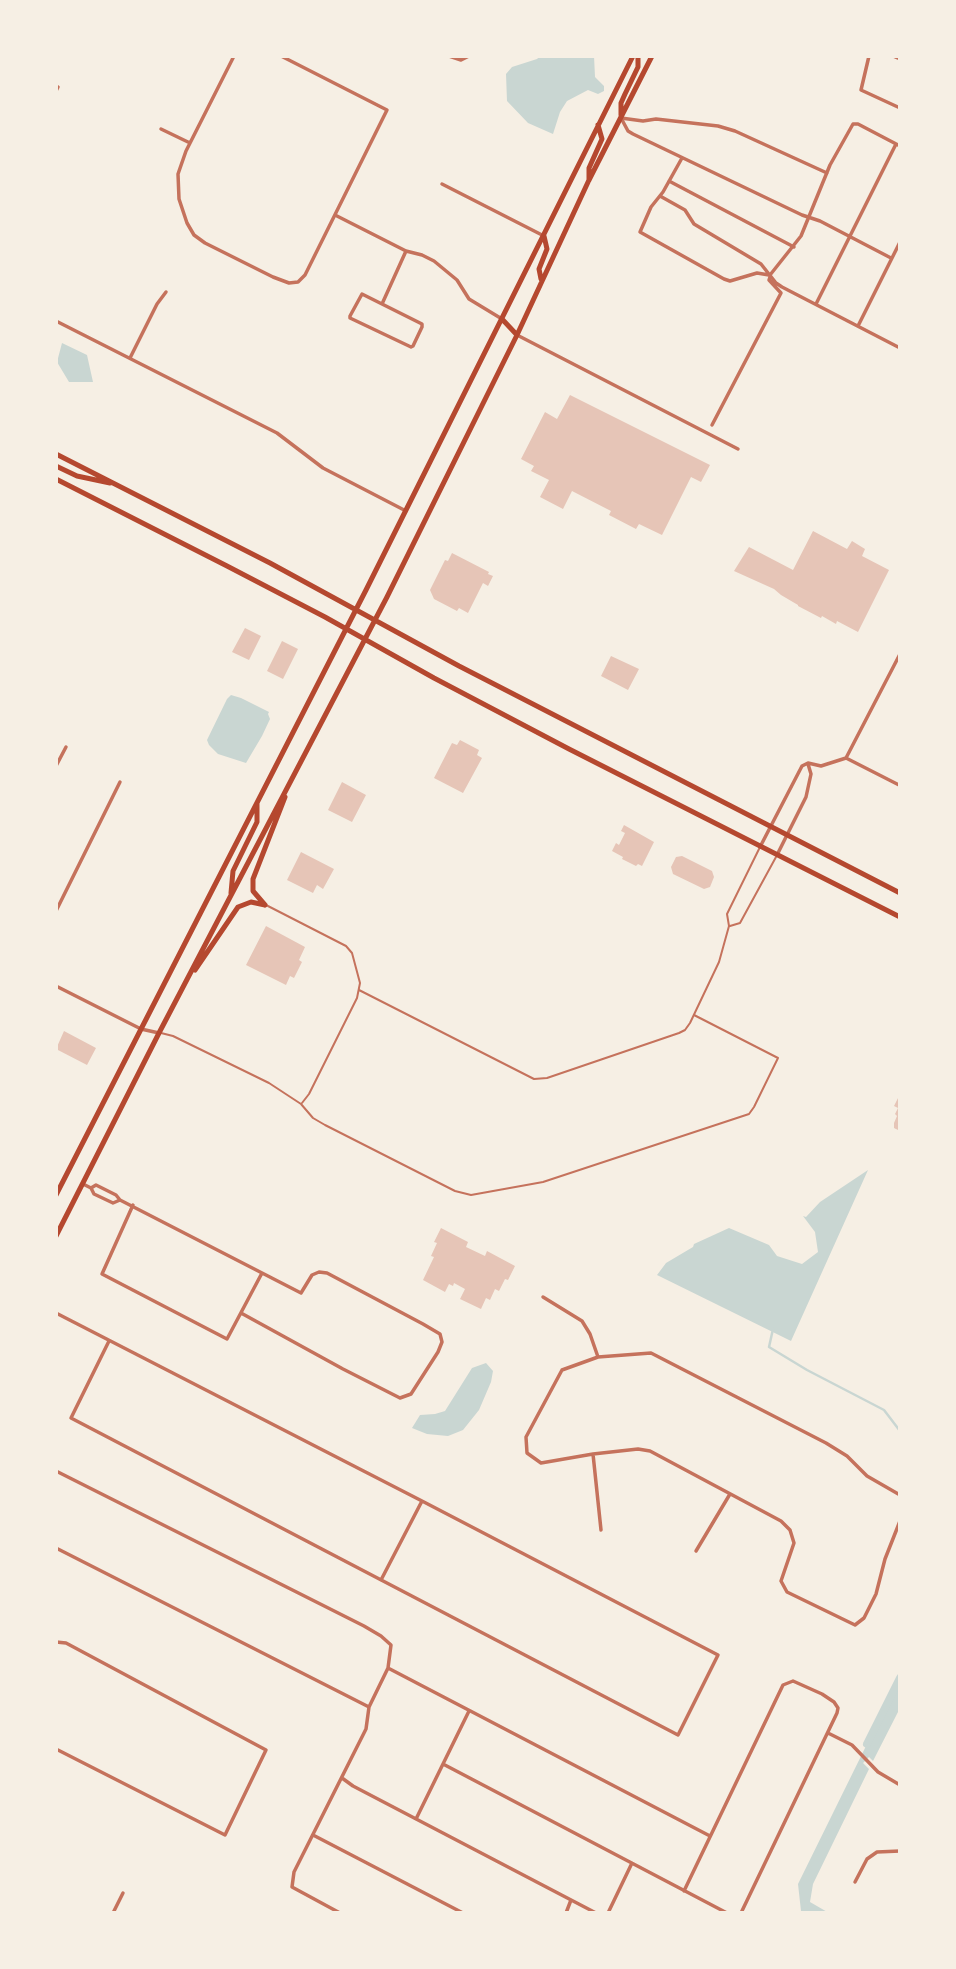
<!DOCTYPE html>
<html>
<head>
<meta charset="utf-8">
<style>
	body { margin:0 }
	#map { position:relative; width:956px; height:1969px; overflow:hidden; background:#f6efe4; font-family:Rubik,sans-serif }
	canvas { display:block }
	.frame { position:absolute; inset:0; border:58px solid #f6efe4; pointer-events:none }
</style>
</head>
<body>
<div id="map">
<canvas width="956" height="1969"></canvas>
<div class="frame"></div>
</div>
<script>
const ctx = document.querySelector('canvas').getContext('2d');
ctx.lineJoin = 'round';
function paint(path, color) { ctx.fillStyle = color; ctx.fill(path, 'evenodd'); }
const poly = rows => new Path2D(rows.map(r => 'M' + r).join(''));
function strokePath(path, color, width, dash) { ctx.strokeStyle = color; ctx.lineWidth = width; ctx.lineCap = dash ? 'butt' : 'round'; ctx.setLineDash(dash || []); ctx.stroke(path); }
const water = poly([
	[540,56,594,56,595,77,604,86,604,91,598,94,588,90,567,101,560,112,553,134,528,123,507,101,506,74,512,67,537,59],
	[62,343,87,355,93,382,69,382,57,362],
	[231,695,241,698,269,712,268,714,270,719,262,736,246,763,218,754,209,745,207,740,227,699],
	[868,1170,791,1341,657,1275,666,1263,693,1247,694,1244,729,1228,769,1245,777,1256,802,1264,818,1252,815,1232,803,1216,806,1217,820,1202],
	[486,1363,493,1371,491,1382,479,1410,463,1430,448,1436,427,1434,412,1428,420,1415,435,1414,445,1411,472,1368],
	[900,1677,900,1705,898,1712,873,1761,869,1757,863,1763,869,1769,813,1884,810,1902,829,1913,804,1913,801,1911,798,1884]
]);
const stream = poly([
	[773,1329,769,1347,807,1370,884,1410,900,1431]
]);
const canal = poly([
	[867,1744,900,1678]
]);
const building = poly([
	[570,395,710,465,701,482,691,477,662,535,639,524,636,529,609,515,611,511,572,491,563,509,540,497,549,480,531,471,534,466,521,459,545,412,557,419],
	[813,531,847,549,852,541,865,549,862,556,889,570,858,632,837,621,836,624,822,616,821,618,798,606,798,605,781,595,774,589,734,571,749,547,793,570],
	[452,553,489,572,488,574,493,576,488,586,483,583,468,613,459,608,457,611,434,599,430,590,445,560,448,561],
	[245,628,261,636,249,660,232,652],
	[282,641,298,649,283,679,267,671],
	[611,656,639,669,628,690,601,676],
	[460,740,479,750,477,755,482,758,463,793,434,778,452,743,457,745],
	[342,782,366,795,352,822,328,810],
	[624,825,654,842,642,866,638,864,636,866,622,859,623,857,612,851,616,843,619,845,625,833,621,831],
	[301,852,334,869,323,889,317,885,313,893,287,880],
	[682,856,712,871,714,877,710,887,704,889,673,874,671,867,676,857],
	[266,926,305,947,299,960,302,962,294,978,290,976,286,985,246,965],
	[64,1031,96,1048,87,1065,56,1049],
	[900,1094,900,1131,894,1128,894,1123,897,1116,895,1114,898,1108,894,1106],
	[441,1228,468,1242,466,1247,485,1256,487,1251,515,1266,508,1280,505,1279,499,1291,495,1289,490,1300,486,1298,481,1309,460,1299,465,1289,454,1283,453,1286,449,1284,445,1292,423,1280,434,1257,431,1256,437,1243,434,1242]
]);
const service = poly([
	[266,905,346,946,352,953,360,983,357,998,309,1094,302,1103],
	[730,926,740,923,776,857],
	[359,990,534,1079,547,1078,679,1033,685,1030,690,1023,719,962,729,926,727,914,760,847],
	[161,1033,173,1036,269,1083,301,1104,313,1118,325,1125,455,1191,471,1195,543,1182,749,1114,754,1107,778,1058,694,1015]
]);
const minor = poly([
	[234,56,186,151,178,174,179,199,187,223,194,235,205,243,273,277,289,283,298,282,305,275,387,110,281,56],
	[449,56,461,60,469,56],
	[869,56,861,90,900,108],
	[893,56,900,59],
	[56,86,58,87,56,91],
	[621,118,628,131,633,134,802,215,820,221,891,258],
	[621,118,643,121,656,119,718,126,735,131,827,173],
	[161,129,190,143],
	[682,158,663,192,651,207,640,232,724,279,730,281,757,273,769,275],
	[669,181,794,247],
	[442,184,544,236],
	[660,196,685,210,694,224,761,264,776,283,782,287,900,348],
	[335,215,406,251,422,255,434,261,457,280,469,299,502,319],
	[770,275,801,236,830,165,853,124,858,124,900,146],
	[382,304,422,324,422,327,413,346,411,347,350,318,350,316,362,294,382,304,406,251],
	[816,304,896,144],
	[56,321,277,433,323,468,406,511],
	[858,326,900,242],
	[517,335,738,449],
	[130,358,157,304,166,292],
	[712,425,781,293,769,280,770,277],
	[900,654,846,758,899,785,900,782],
	[56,766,66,747],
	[760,847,802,766,808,763,821,766,846,758],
	[777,855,806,797,811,774,808,764],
	[56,911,120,782],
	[56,986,141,1029,159,1033],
	[83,1184,91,1188,94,1194,113,1203,120,1200],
	[91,1188,96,1185,116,1195,120,1200,301,1293,312,1275,319,1272,327,1273,423,1324,440,1334,442,1342,438,1352,411,1394,400,1398,343,1369,241,1313],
	[133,1205,102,1274,227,1339,262,1273],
	[543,1297,582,1321,590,1334,598,1357],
	[56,1313,422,1501,718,1655,678,1735,71,1418,109,1341],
	[593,1454,601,1530],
	[56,1471,364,1626,381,1636,391,1645,388,1668,369,1707,366,1729,294,1872,292,1887,340,1913],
	[900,1495,867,1476,847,1456,826,1443,651,1353,598,1357,562,1370,526,1437,527,1453,541,1463,593,1454,638,1449,650,1451,781,1521,790,1530,794,1543,781,1581,787,1592,855,1625,864,1618,876,1594,885,1559,900,1521],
	[56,1548,369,1707],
	[696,1551,730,1494],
	[381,1580,422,1501],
	[56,1642,66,1643,266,1750,225,1835,56,1749],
	[388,1668,710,1836],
	[828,1733,852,1745,878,1772,900,1785],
	[443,1764,727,1913],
	[342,1778,353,1786,596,1913],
	[416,1819,469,1711],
	[313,1835,463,1913],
	[855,1882,867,1859,877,1852,900,1851],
	[684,1891,783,1685,793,1681,822,1694,834,1702,838,1708,837,1713,741,1913],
	[113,1913,123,1893],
	[566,1913,571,1900],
	[608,1913,632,1863]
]);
const primary = poly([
	[621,115,621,103,625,94,638,67,638,56],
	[589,180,589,168,602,139,598,125],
	[541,279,539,269,547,249,544,236],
	[502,319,517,335],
	[56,454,270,563,459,666,900,893],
	[56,466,77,476,110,483],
	[56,479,227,566,325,617,434,678,569,749,900,917],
	[231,893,233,871,257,822,257,803],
	[265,905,253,891,253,879,285,797],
	[195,970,238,907,251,902,265,905],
	[56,1195,366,590,633,56],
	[56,1236,159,1033,387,597,517,335,589,180,652,56]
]);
paint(water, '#c9d6d2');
strokePath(stream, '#c9d6d2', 2.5);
strokePath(canal, '#c9d6d2', 8);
paint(building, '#e6c5b7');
strokePath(service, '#c5725c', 2);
strokePath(minor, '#c5725c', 3.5);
strokePath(primary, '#b5482f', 5);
</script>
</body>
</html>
